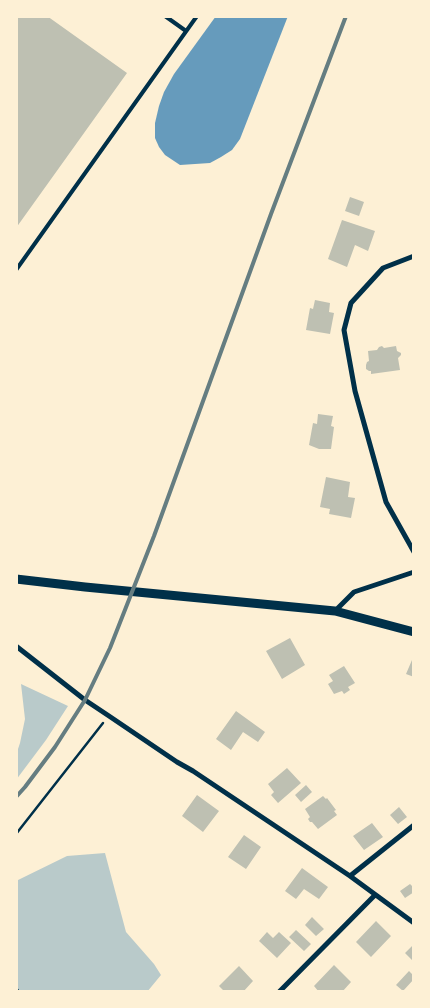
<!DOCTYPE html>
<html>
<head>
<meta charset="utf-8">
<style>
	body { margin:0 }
	#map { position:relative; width:430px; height:1008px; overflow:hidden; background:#fdf0d5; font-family:"Roboto Condensed",sans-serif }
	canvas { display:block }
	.frame { position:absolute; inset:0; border:18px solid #fdf0d5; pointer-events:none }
</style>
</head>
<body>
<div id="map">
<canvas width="430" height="1008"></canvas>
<div class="frame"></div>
</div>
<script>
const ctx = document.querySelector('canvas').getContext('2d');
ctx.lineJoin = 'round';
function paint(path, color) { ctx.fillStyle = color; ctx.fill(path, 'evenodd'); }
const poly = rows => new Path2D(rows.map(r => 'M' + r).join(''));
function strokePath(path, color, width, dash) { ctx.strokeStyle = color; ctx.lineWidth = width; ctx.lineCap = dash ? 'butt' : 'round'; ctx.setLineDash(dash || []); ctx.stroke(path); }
const green = poly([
	[21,684,68,706,46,740,16,780,16,755,20,743,25,719],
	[105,853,126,932,154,964,161,975,147,992,16,992,16,881,67,856]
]);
const water = poly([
	[216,16,288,16,240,139,232,150,221,157,210,163,180,165,165,155,159,147,155,138,155,123,159,106,164,92,174,74]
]);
const building = poly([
	[16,16,47,16,127,73,16,228],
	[350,197,364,202,359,216,345,211],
	[342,220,375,231,368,251,355,245,347,267,328,259],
	[315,300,330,303,329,312,334,313,330,334,306,330,310,308,313,309],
	[382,346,384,348,396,346,397,351,401,353,401,355,398,358,400,370,371,374,371,371,369,371,366,369,366,365,367,362,369,361,368,351,377,350,379,347],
	[318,414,333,416,331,426,334,427,331,449,319,449,309,445,313,423,317,424],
	[326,477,350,482,348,497,355,498,351,518,329,514,330,509,320,507],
	[290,638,305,665,282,679,266,651],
	[412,660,414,660,414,677,406,674],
	[344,666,355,683,348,687,350,690,344,694,342,691,334,694,328,684,333,681,329,675],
	[236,711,265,732,258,742,243,732,231,750,216,739],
	[287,768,301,783,278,803,271,795,274,792,268,784],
	[306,785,312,792,301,802,295,795],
	[197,795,219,811,203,832,182,816],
	[323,796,326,799,327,798,336,810,334,811,337,815,318,829,312,822,310,822,308,819,310,817,305,809],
	[399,807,407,817,398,824,390,815],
	[372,823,383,837,364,850,353,836],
	[244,835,261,847,246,869,228,857],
	[302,868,328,887,319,899,304,889,296,899,285,891],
	[410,884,414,888,414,892,405,898,400,891],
	[312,917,324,929,316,936,305,925],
	[376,921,391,936,371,957,356,942],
	[296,930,311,944,304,951,289,937],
	[267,932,273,938,279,932,291,943,277,958,259,941],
	[414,944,414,959,412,960,405,953],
	[334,965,351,982,342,992,319,992,314,986],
	[239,966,253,981,243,992,225,992,219,986],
	[409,971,414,976,414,979,403,991,396,985]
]);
const path = poly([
	[16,834,103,723],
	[16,988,19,992]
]);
const service = poly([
	[165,16,186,31],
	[16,270,197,16]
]);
const minor = poly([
	[414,256,383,268,351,303,344,330,355,391,386,502,414,552],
	[335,611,354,592,414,572],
	[16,646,85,700,109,716,177,762,193,771,350,876,414,923],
	[350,876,414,825],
	[279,992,375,895]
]);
const tertiary = poly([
	[16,579,85,587,335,611,414,632]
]);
const rail = poly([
	[16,797,25,787,55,747,85,700,110,648,154,536,271,214,346,16]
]);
paint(green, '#b9caca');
paint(water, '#669bbc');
paint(building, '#bec0b2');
strokePath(path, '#003049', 2.5);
strokePath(service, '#003049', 4);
strokePath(minor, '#003049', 5);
strokePath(tertiary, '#003049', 9);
strokePath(rail, '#657d81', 4);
</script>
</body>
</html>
